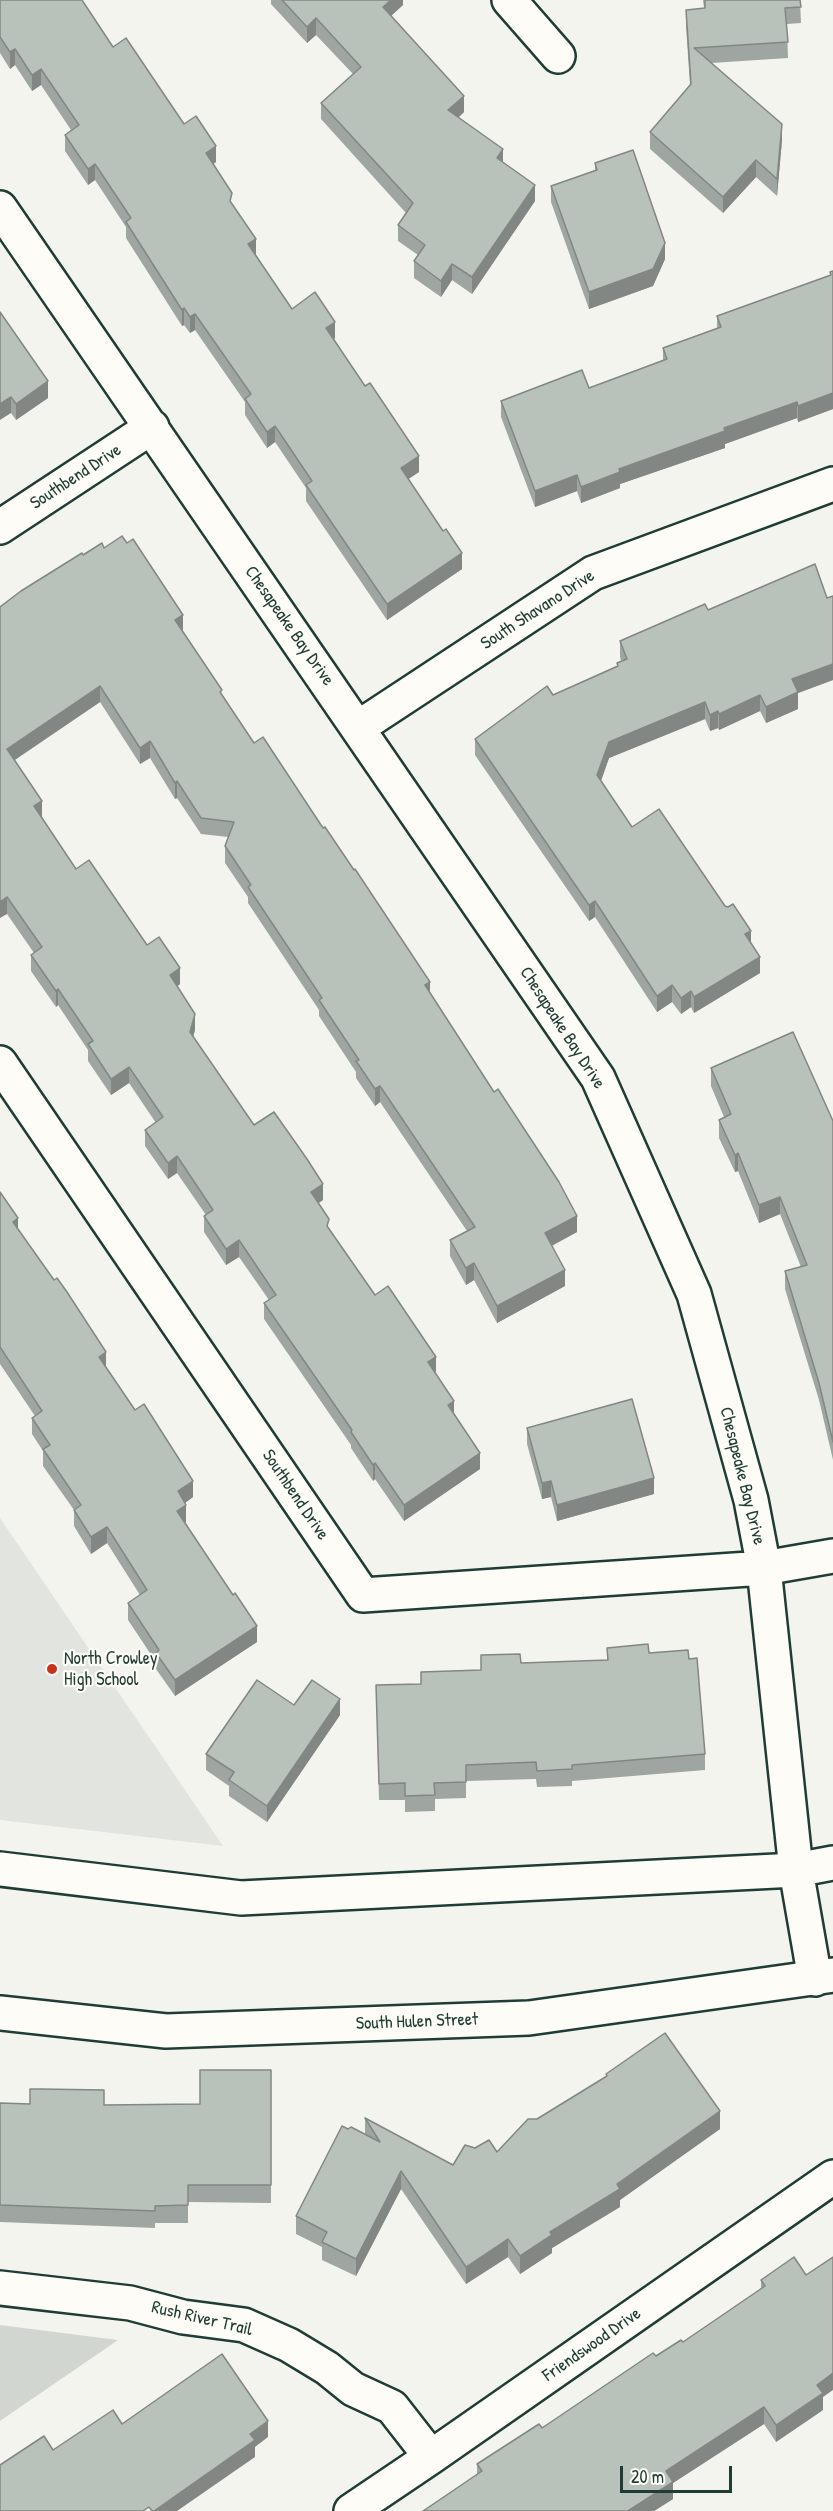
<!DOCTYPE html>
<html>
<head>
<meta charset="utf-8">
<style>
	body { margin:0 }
	#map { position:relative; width:833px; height:2511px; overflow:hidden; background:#f4f4ef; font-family:"Patrick Hand",sans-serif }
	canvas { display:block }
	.scale { position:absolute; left:620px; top:2466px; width:112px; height:27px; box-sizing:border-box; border:3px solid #1f3d34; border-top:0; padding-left:8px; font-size:18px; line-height:21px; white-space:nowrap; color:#1f3d34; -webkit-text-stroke:4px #fdfcf7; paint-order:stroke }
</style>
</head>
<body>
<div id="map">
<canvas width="833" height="2511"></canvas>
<div class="scale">20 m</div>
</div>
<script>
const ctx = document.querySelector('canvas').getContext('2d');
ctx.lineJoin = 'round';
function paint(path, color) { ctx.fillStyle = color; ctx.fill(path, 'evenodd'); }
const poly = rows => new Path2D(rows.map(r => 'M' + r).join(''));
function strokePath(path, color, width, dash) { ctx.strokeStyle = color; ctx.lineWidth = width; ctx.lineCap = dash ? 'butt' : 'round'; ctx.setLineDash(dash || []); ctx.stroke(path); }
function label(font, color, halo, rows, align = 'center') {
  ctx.font = font + ' "Patrick Hand",sans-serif'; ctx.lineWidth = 4.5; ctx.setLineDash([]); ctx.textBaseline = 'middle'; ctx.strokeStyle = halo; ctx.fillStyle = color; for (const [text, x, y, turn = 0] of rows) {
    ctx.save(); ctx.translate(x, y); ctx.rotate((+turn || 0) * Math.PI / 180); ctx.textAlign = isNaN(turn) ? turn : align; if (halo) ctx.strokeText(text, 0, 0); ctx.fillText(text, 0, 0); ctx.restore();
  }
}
const built = poly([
	[0,1518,223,1846,0,1820]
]);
const green = poly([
	[0,2325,118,2340,0,2421]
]);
const minor = poly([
	[509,0,558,56],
	[0,208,598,1078,694,1294,751,1500,764,1568,796,1870,815,1979],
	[0,527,152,427],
	[359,727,593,573,833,484],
	[0,1063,363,1595,764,1568,833,1556],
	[0,2288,130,2303,183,2317,244,2325,289,2345,327,2368,353,2389,392,2407,431,2457],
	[351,2511,431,2457,833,2177]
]);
const major = poly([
	[0,1869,241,1898,796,1870,833,1863],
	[0,2013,166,2031,529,2018,833,1975]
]);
const wall = poly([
	[0,0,113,47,184,124,216,162,213,164,256,255,292,309,335,338,334,339,419,472,408,479,462,569,387,620,306,501,306,488,275,442,267,448,245,415,245,402,195,330,190,333,184,325,182,326,126,238,126,227,95,180,88,185,65,151,65,135,71,130,41,85,32,91,15,65,10,69,0,53],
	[271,0,403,0,403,5,391,16,464,112,458,118,503,163,535,201,472,294,452,280,441,297,414,278,414,261,418,255,398,241,398,225,406,213,321,119,321,103,353,74,316,35,307,43,271,4],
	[703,0,800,0,801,23,787,24,788,58,712,63,782,140,777,196,756,177,723,213,650,149,650,132,690,85,686,26,686,10,704,8],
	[595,163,665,259,653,286,589,309,551,202,551,186,595,170],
	[833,271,833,409,798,422,797,418,725,444,725,448,620,484,620,488,581,503,577,491,535,507,501,417,501,401,589,388,663,360,663,348,717,328,717,316,830,275,830,272],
	[0,312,48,398,16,420,11,413],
	[104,548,183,631,222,695,254,743,430,993,577,1232,552,1246,565,1286,497,1323,474,1280,466,1285,450,1256,450,1240,467,1231,380,1102,375,1106,356,1078,356,1072,319,1016,319,1010,248,903,248,897,225,863,225,846,228,837,201,834,177,798,175,799,150,758,140,764,100,702,15,760,42,817,76,869,147,945,180,984,177,986,195,1030,193,1037,254,1125,323,1200,318,1203,329,1229,375,1295,435,1374,480,1469,404,1521,375,1479,373,1481,351,1448,351,1445,264,1319,264,1303,269,1300,239,1257,226,1265,204,1232,204,1216,206,1215,177,1173,168,1179,145,1146,145,1130,156,1123,129,1083,111,1095,88,1061,88,1050,58,1005,56,1007,31,971,31,955,34,953,7,914,0,607,83,555],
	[833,596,833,680,798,693,798,709,766,723,760,711,719,730,718,728,710,731,705,719,609,758,601,781,632,827,751,942,760,973,694,1013,691,1007,681,1014,672,1002,657,1012,595,917,589,921,475,755,475,739,553,695,617,666,617,663,621,661,620,657,620,641,708,610,827,598],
	[711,1068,833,1121,833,1460,819,1400,785,1289,785,1271,801,1267,780,1214,759,1223,738,1171,735,1172,719,1138,719,1120,724,1117,711,1086],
	[0,1192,18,1230,106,1367,193,1497,185,1503,186,1522,185,1522,257,1642,175,1696,156,1669,156,1662,128,1620,128,1603,140,1595,107,1543,91,1554,74,1526,74,1510,43,1466,43,1451,32,1434,32,1418,35,1416,0,1364],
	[527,1428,654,1494,557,1521,551,1497,542,1499,527,1444],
	[607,1648,689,1659,705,1754,705,1770,572,1781,572,1786,537,1787,536,1779,466,1781,466,1798,435,1799,435,1811,405,1812,405,1800,379,1800,376,1685,421,1684,481,1670,481,1655,521,1663,607,1660],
	[294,1705,340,1715,267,1822,229,1796,229,1786,206,1770,206,1754],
	[271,2070,271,2203,188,2202,188,2223,155,2223,155,2228,0,2222,0,2103,104,2105,200,2104],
	[606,2074,720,2129,620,2200,620,2207,552,2248,552,2253,520,2274,508,2257,466,2284,401,2189,356,2276,322,2260,322,2247,296,2234,296,2216,348,2129,365,2134,365,2118,453,2165,475,2148,497,2152,537,2119,606,2077],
	[794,2257,823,2397,823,2410,776,2442,764,2424,673,2483,673,2499,654,2511,423,2511,477,2474,477,2464,542,2428,656,2356,683,2342,761,2289,761,2280]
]);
const shadedWall = poly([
	[391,0,403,0,403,5,383,23,383,7],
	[316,18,316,35,307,43,307,27],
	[15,49,15,65,10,69,10,52],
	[41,69,41,85,32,91,32,75],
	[464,96,464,112,448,127,448,110],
	[782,124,782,140,777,196,777,179],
	[216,146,216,162,206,169,206,153],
	[503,149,503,165,497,158],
	[756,160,756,177,723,213,723,197],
	[95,164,95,180,88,185,88,169],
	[535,185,535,201,472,294,472,277],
	[256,239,256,255,248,244],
	[665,243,665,259,653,286,589,309,589,292],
	[452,264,452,280,441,297,441,281],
	[184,308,184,325,182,326,182,310],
	[195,314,195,330,190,333,190,317],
	[335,322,335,338,326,345,326,328],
	[48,381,48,398,16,420,16,404],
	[833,393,833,409,798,422,798,406],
	[11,397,11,413,0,420,0,404],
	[797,402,797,418,725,444,725,448,620,484,620,488,581,503,581,487,619,469,724,428],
	[275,426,275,442,267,448,267,432],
	[419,456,419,472,401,484,401,468],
	[577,475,577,491,535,507,535,491],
	[462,553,462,569,387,620,387,604],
	[183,615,183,631,175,620],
	[833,664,833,680,798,693,798,709,766,723,766,707,792,679],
	[100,686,100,702,7,765,7,749],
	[760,695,760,711,719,730,719,714],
	[705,702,705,719,609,758,597,792,597,775,609,742],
	[718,711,718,728,710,731,710,715],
	[150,741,150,758,140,764,140,748],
	[177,781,177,798,175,799,175,783],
	[42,801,42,817,34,806],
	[7,897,7,914,0,918,0,902],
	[595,901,595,917,589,921,589,905],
	[751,931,751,947,745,934],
	[760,957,760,973,694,1013,694,997],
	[180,968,180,984,170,992,170,975],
	[430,982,430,998,425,985],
	[672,985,672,1002,657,1012,657,996],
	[58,989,58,1005,56,1007,56,991],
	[691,991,691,1007,681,1014,681,998],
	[195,1014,195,1030,190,1048,190,1032],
	[129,1067,129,1083,111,1095,111,1079],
	[380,1086,380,1102,375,1106,375,1089],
	[738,1153,738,1171,735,1172,735,1155],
	[177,1156,177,1173,168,1179,168,1163],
	[323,1184,323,1200,311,1208,311,1192],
	[780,1197,780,1214,759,1223,759,1205],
	[577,1216,577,1232,545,1249,545,1233],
	[18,1218,18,1234,13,1222],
	[239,1240,239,1257,226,1265,226,1249],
	[474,1263,474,1280,466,1285,466,1268],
	[565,1270,565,1286,497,1323,497,1306],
	[106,1352,106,1368,99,1357],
	[436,1357,436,1373,428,1362],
	[454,1401,454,1417,448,1405],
	[480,1453,480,1469,404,1521,404,1505],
	[375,1463,375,1479,373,1481,373,1465],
	[654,1478,654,1494,557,1521,557,1505],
	[193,1481,193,1497,178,1508,178,1491],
	[551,1481,551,1497,542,1499,542,1483],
	[186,1505,186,1522,177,1527,177,1511],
	[107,1527,107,1543,91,1554,91,1537],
	[257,1626,257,1642,175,1696,175,1680],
	[340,1699,340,1715,267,1822,267,1806],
	[720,2111,720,2129,620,2200,620,2207,552,2248,552,2253,520,2274,520,2256,550,2232],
	[401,2171,401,2189,356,2276,356,2259],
	[508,2239,508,2257,466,2284,466,2267],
	[833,2373,833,2390,823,2397,823,2410,776,2442,776,2425,817,2385],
	[764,2407,764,2424,673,2483,673,2499,654,2511,628,2511,666,2471],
	[268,2421,268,2437,255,2447,255,2457,177,2511,154,2511,250,2434]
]);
const building = poly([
	[0,0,82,0,113,47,126,38,184,124,196,116,216,146,206,153,232,193,230,201,256,239,248,244,292,309,315,292,335,322,326,328,365,386,370,383,419,456,401,468,443,531,446,529,462,553,387,604,306,485,312,481,275,426,267,432,245,399,251,394,195,314,190,317,184,308,182,310,126,222,131,218,95,164,88,169,65,135,79,125,41,69,32,75,15,49,10,52,0,37,0,0],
	[282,0,391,0,383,7,464,96,448,110,503,149,497,158,535,185,472,277,452,264,441,281,414,261,425,245,398,225,413,203,321,103,361,67,316,18,307,27,282,0],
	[705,0,800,0,801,7,785,8,788,42,694,48,782,124,777,179,756,160,723,197,650,132,691,84,686,10,705,8,705,0],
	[633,150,665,243,653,269,589,292,551,186,597,170,595,163,633,150],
	[833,271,833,393,798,406,797,402,724,428,725,431,619,469,620,472,581,487,577,475,535,491,501,401,582,370,589,388,667,359,663,348,721,327,717,316,831,275,830,272,833,271],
	[0,312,48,381,16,404,11,397,0,404,0,312],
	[122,536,127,543,133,539,183,615,175,620,222,690,220,692,254,743,263,737,323,828,325,827,354,870,355,869,430,982,425,985,494,1092,498,1089,559,1182,577,1216,545,1233,565,1270,497,1306,474,1263,466,1268,450,1240,475,1227,380,1086,375,1089,356,1061,359,1060,319,1000,322,998,248,887,251,885,225,846,234,822,201,818,177,781,175,783,150,741,140,748,100,686,7,749,42,801,34,806,76,869,89,860,147,945,159,937,180,968,170,975,195,1014,190,1032,254,1125,274,1112,307,1159,323,1184,311,1192,329,1219,327,1226,375,1295,388,1286,436,1357,428,1362,454,1401,448,1405,480,1453,404,1505,375,1463,373,1465,351,1432,352,1430,264,1303,276,1295,239,1240,226,1249,204,1216,213,1210,177,1156,168,1163,145,1130,163,1117,129,1067,111,1079,88,1044,93,1041,58,989,56,991,31,955,42,947,7,897,0,902,0,607,21,591,82,553,83,555,102,543,104,548,122,536],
	[815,564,827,598,833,596,833,664,792,679,798,692,766,707,760,695,719,714,718,711,710,715,705,702,609,742,597,775,632,827,659,809,725,906,728,907,733,904,751,931,745,934,760,957,694,997,691,991,681,998,672,985,657,996,595,901,589,905,475,739,547,686,553,695,618,666,617,663,627,659,620,641,705,604,708,610,815,564],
	[793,1032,833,1121,833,1442,819,1383,785,1271,807,1265,780,1197,759,1205,738,1153,735,1155,719,1120,731,1114,711,1068,793,1032],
	[0,1192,18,1218,13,1222,54,1280,57,1278,67,1292,106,1352,99,1357,135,1410,144,1404,193,1481,178,1491,186,1505,177,1511,233,1595,235,1593,257,1626,175,1680,156,1653,159,1650,128,1603,147,1590,107,1527,91,1537,74,1510,81,1505,43,1449,50,1445,32,1418,42,1411,0,1347,0,1192],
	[632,1399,654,1478,557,1505,551,1481,542,1483,527,1428,632,1399],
	[648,1644,649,1653,688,1650,689,1659,697,1658,705,1754,572,1765,572,1769,537,1771,536,1762,466,1765,466,1782,434,1783,435,1795,405,1796,405,1783,379,1784,376,1685,421,1684,421,1672,481,1670,481,1655,520,1654,521,1663,608,1660,607,1648,648,1644],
	[257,1680,294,1705,312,1680,340,1699,267,1806,229,1780,234,1772,206,1754,257,1680],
	[665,2033,720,2111,617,2184,620,2189,550,2232,552,2235,520,2256,508,2239,466,2267,401,2171,356,2259,322,2242,327,2232,296,2216,342,2126,348,2129,351,2127,380,2142,365,2118,453,2165,465,2145,475,2148,489,2140,497,2152,528,2119,537,2119,607,2076,606,2074,665,2033],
	[200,2070,271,2070,271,2185,188,2185,188,2205,155,2206,155,2211,0,2205,0,2103,30,2104,30,2089,40,2089,104,2090,104,2105,200,2104,200,2070],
	[794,2257,806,2275,833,2257,833,2373,817,2385,823,2393,776,2425,764,2407,666,2471,673,2482,628,2511,423,2511,482,2471,477,2464,539,2424,542,2428,653,2353,656,2356,681,2340,683,2342,765,2286,761,2280,794,2257],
	[222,2354,268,2421,250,2434,255,2440,154,2511,152,2511,149,2507,143,2511,0,2511,0,2465,44,2436,53,2450,113,2410,122,2424,222,2354]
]);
const markers = [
	[52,1669,6,"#c8321e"]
];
const streetNames = [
	["Southbend Drive",76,477,-33],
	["South Shavano Drive",538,610,-33],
	["Chesapeake Bay Drive",289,626,55],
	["Chesapeake Bay Drive",562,1028,57],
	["Chesapeake Bay Drive",742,1476,76],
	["Southbend Drive",295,1495,56],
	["South Hulen Street",417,2022,-2],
	["Rush River Trail",202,2319,13],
	["Friendswood Drive",592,2345,-35]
];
const poiNames = [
	["North Crowley",64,1659],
	["High School",64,1680]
];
paint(built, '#e2e5df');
paint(green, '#d1d6d1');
strokePath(minor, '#1f3d34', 38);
strokePath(major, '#1f3d34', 38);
strokePath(minor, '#fdfcf7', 33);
strokePath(major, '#fdfcf7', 33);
paint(wall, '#9fa6a1');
paint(shadedWall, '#828783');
paint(building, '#b9c1bb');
strokePath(building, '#828783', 1.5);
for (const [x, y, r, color] of markers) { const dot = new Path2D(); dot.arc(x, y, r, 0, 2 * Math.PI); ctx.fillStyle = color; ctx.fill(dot); strokePath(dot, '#fdfcf7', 2); }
label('18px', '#1f3d34', '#fdfcf7', streetNames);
label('18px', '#1f3d34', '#fdfcf7', poiNames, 'left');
</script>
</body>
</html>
